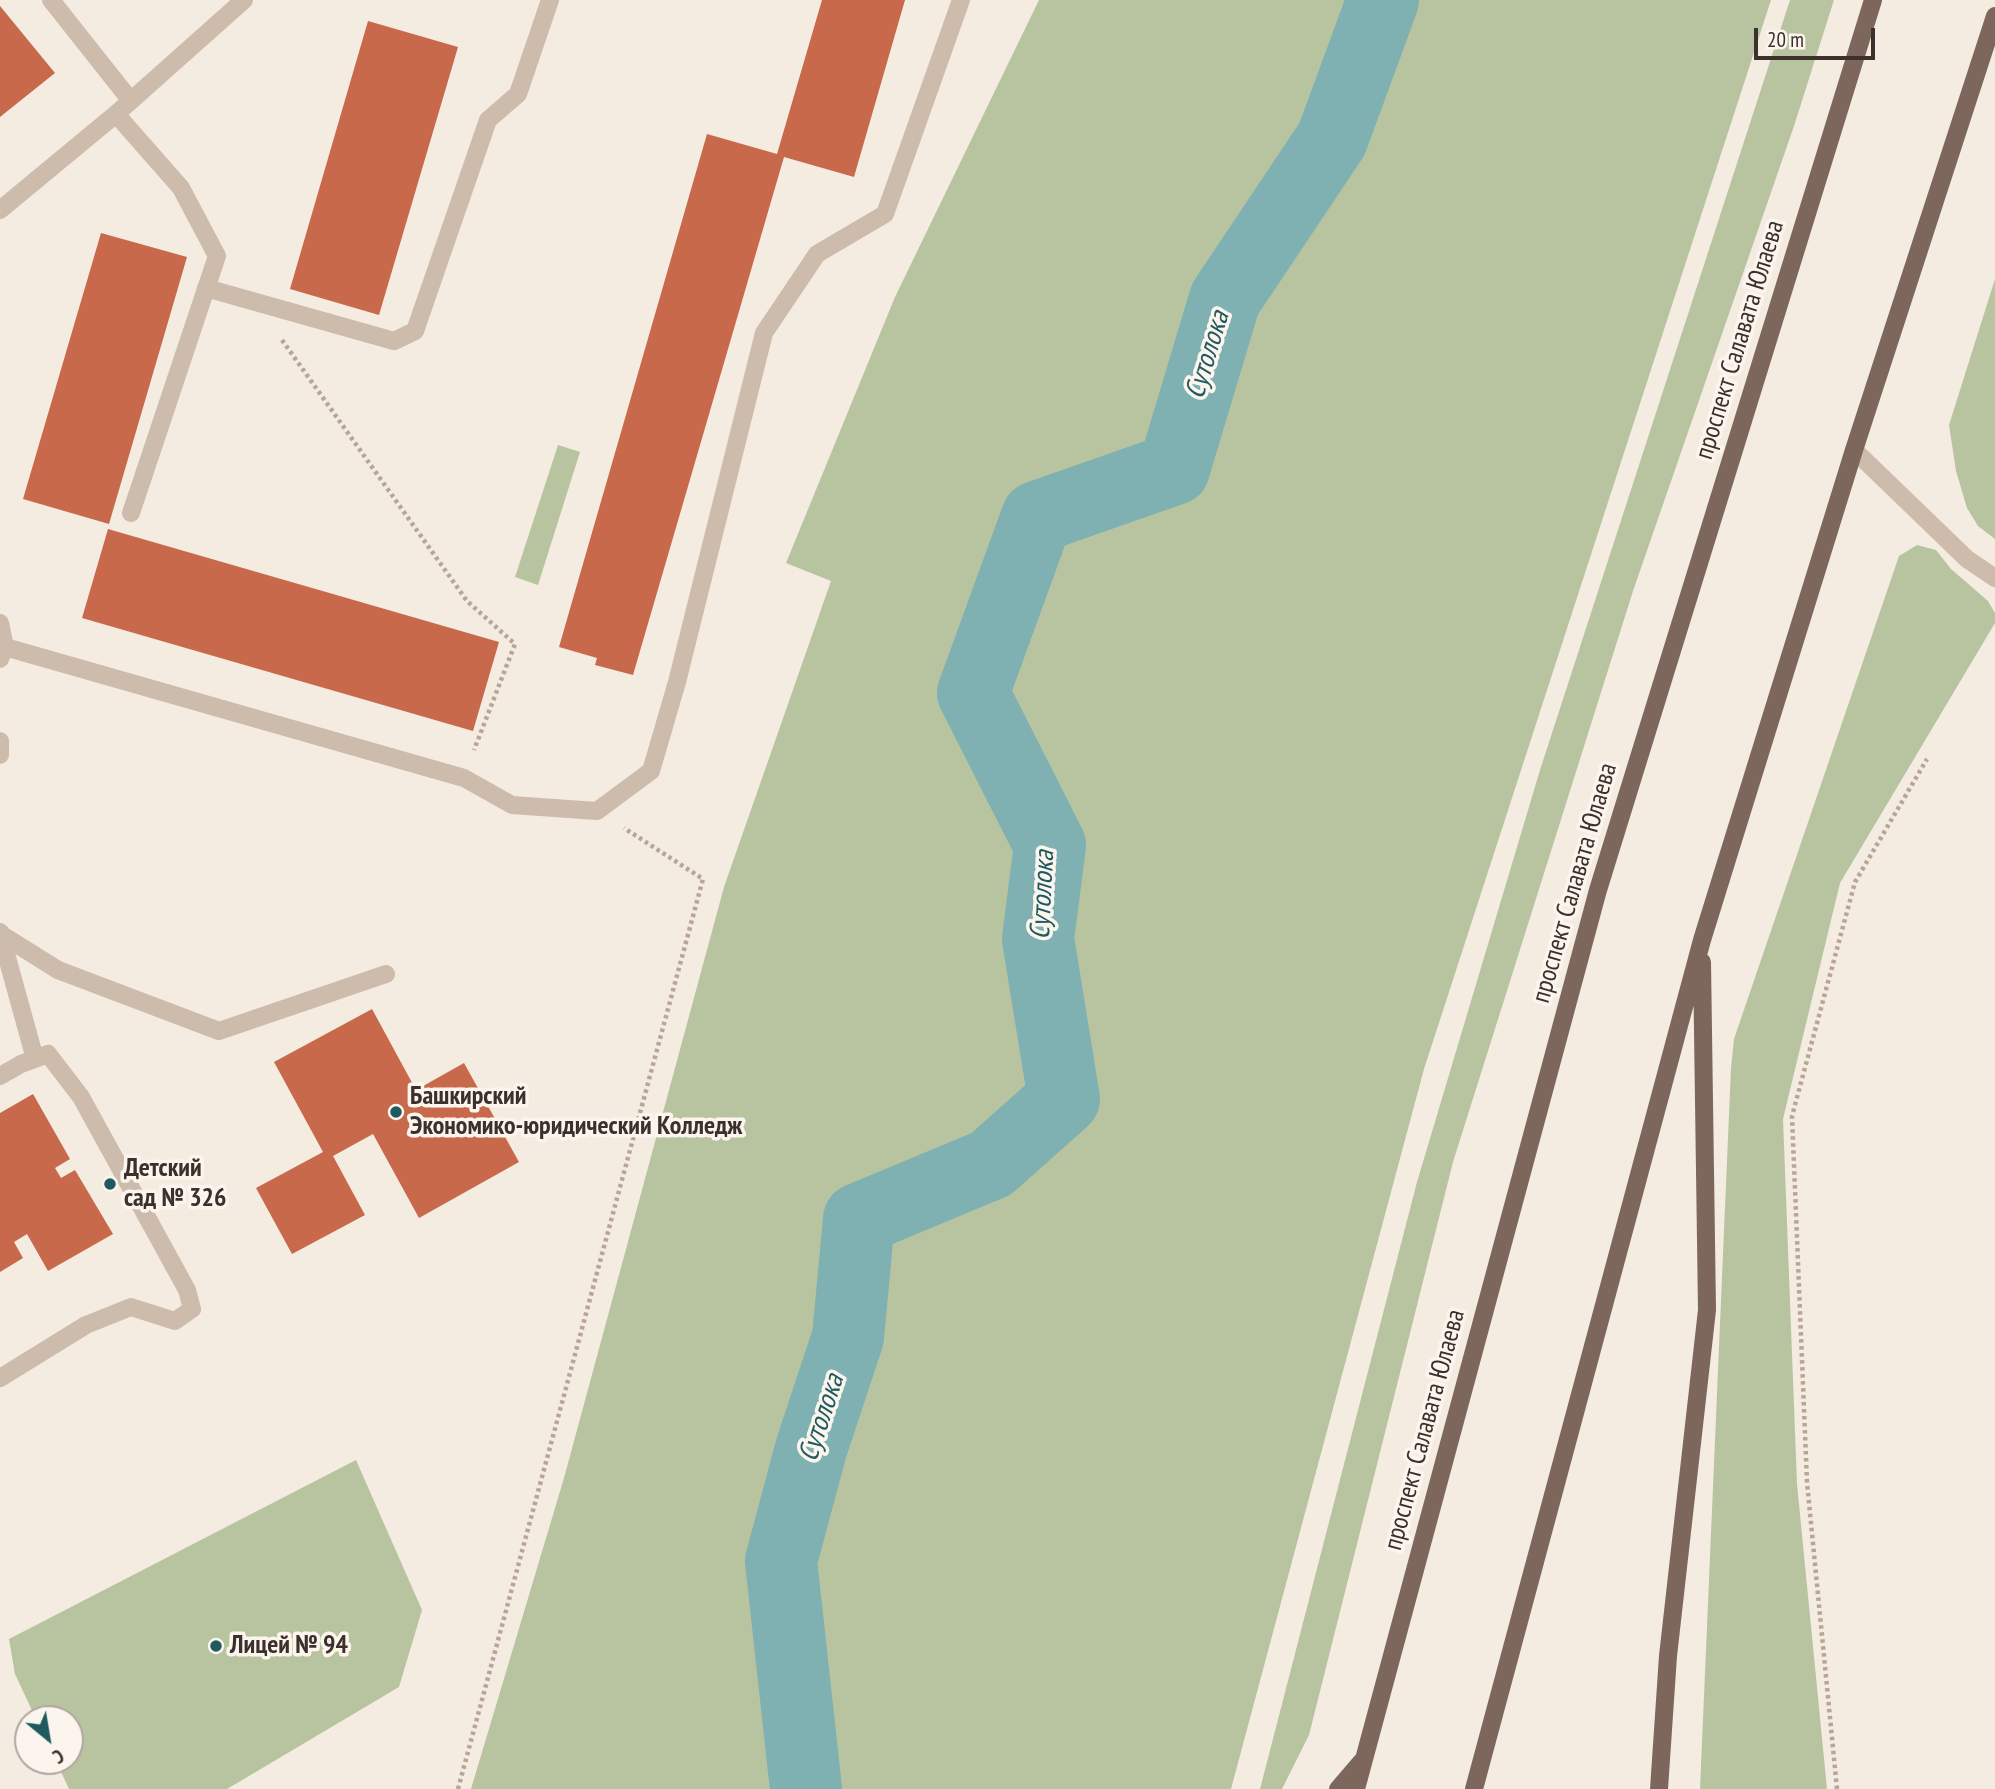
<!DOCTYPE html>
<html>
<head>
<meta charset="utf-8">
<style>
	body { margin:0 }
	#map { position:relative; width:1995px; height:1789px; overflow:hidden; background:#f4ebe1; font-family:"PT Sans Narrow",sans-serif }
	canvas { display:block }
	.north { position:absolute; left:14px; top:1705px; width:70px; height:70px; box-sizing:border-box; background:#fbf5ee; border:2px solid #aea6a0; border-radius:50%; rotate:150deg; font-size:19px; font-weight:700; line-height:28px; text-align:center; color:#3b302b }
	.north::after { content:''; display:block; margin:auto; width:24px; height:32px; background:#1f5a5e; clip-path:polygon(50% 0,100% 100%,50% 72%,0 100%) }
	.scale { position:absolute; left:1754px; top:28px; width:121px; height:32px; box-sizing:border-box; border:4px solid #3b302b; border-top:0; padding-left:9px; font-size:21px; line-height:24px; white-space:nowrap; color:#3b302b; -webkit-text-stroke:5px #fbf5ee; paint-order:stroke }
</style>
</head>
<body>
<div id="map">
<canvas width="1995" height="1789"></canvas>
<div class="north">С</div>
<div class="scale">20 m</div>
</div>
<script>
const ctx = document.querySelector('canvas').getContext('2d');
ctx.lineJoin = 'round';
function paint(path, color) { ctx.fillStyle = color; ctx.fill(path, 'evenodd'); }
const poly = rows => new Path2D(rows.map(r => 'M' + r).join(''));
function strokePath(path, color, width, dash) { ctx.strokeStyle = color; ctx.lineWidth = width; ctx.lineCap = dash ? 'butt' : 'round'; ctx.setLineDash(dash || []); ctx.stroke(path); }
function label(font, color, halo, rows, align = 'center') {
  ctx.font = font + ' "PT Sans Narrow",sans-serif'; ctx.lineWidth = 7; ctx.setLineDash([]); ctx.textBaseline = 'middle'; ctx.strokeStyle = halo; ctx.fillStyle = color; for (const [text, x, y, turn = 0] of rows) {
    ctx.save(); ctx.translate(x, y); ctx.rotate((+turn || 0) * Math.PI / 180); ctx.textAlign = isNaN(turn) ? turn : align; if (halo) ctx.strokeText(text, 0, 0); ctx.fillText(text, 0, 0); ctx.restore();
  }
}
const green = poly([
	[1039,0,1771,0,1424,1069,1231,1789,471,1789,564,1478,724,887,831,581,786,563,895,297],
	[1790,0,1834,0,1794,126,1633,591,1453,1162,1309,1735,1282,1789,1260,1789,1417,1182,1540,770],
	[1995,279,1995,539,1978,526,1967,508,1956,471,1949,425],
	[558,445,580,452,538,585,515,577],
	[1917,545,1936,550,1951,569,1988,601,1995,613,1995,623,1840,883,1783,1119,1797,1484,1827,1789,1700,1789,1731,1068,1734,1039,1899,556],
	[356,1460,422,1610,399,1687,227,1789,69,1789,56,1761,70,1761,70,1719,36,1719,15,1674,9,1639]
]);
const river = poly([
	[806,1789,781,1561,811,1449,848,1337,859,1219,991,1164,1064,1099,1038,939,1050,845,973,693,1037,517,1174,469,1225,299,1332,139,1383,0]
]);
const building = poly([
	[822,0,905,0,854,177,784,157,633,675,595,665,597,658,559,647,707,134,777,154],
	[0,6,55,73,0,117],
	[368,21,458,47,379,315,290,289],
	[101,233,187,257,109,524,23,499],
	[108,529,499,642,473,731,82,618],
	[372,1009,416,1090,464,1063,519,1162,419,1218,373,1134,333,1156,365,1215,292,1254,256,1188,323,1152,274,1062],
	[33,1094,70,1159,55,1168,61,1178,75,1170,113,1234,48,1271,27,1234,14,1242,23,1258,0,1272,0,1113]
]);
const path = poly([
	[282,340,467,601,515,644,474,750],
	[458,1789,703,879,624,828],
	[1837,1789,1807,1482,1792,1116,1855,882,1927,759]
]);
const service = poly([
	[51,0,131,101],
	[116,114,181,188,217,256,131,513],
	[206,288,394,341,415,331,488,120,518,94,550,0],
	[1854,450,1967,559,1995,578],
	[0,623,5,647,0,659],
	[5,647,464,778,512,805,597,811,651,771,677,682,764,333,817,254,885,214,961,0],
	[0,741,0,755],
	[0,932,35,1059],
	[2,935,58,970,219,1031,386,974],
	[0,1076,21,1064,48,1054,81,1097,187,1290,192,1309,175,1321,131,1307,86,1325,0,1378]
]);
const minor = poly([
	[0,210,116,114,244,0]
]);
const primary = poly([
	[1338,1789,1362,1761],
	[1356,1789,1598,890,1873,0],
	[1474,1789,1702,940,1854,450,1995,16],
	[1659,1789,1668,1656,1707,1310,1702,962]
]);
const markers = [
	[396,1112,7,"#1f5a5e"],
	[110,1184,7,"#1f5a5e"],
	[216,1646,7,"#1f5a5e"]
];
const streetNames = [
	["проспект Салавата Юлаева",1740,340,-73],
	["проспект Салавата Юлаева",1575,883,-74],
	["проспект Салавата Юлаева",1425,1430,-75]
];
const poiNames = [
	["Башкирский",410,1097],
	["Экономико-юридический Колледж",410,1127],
	["Детский",124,1169],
	["сад № 326",124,1199],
	["Лицей № 94",230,1646]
];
const waterNames = [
	["Сутолока",1208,355,-73],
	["Сутолока",1043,895,-87],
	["Сутолока",822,1418,-72]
];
paint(green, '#b8c4a0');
strokePath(river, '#7fb0b2', 72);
paint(building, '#c8694b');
strokePath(path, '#b9a596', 4.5, [3.5, 3.5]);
strokePath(service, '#cdbbac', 18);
strokePath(minor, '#cdbbac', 18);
strokePath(primary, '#7d675c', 18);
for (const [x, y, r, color] of markers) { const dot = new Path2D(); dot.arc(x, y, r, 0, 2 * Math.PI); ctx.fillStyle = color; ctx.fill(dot); strokePath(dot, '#fbf5ee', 2.5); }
label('26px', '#3b302b', '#fbf5ee', streetNames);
label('bold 26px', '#3b302b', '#fbf5ee', poiNames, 'left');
label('italic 28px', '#1f5a5e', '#fbf5ee', waterNames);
</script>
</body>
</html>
